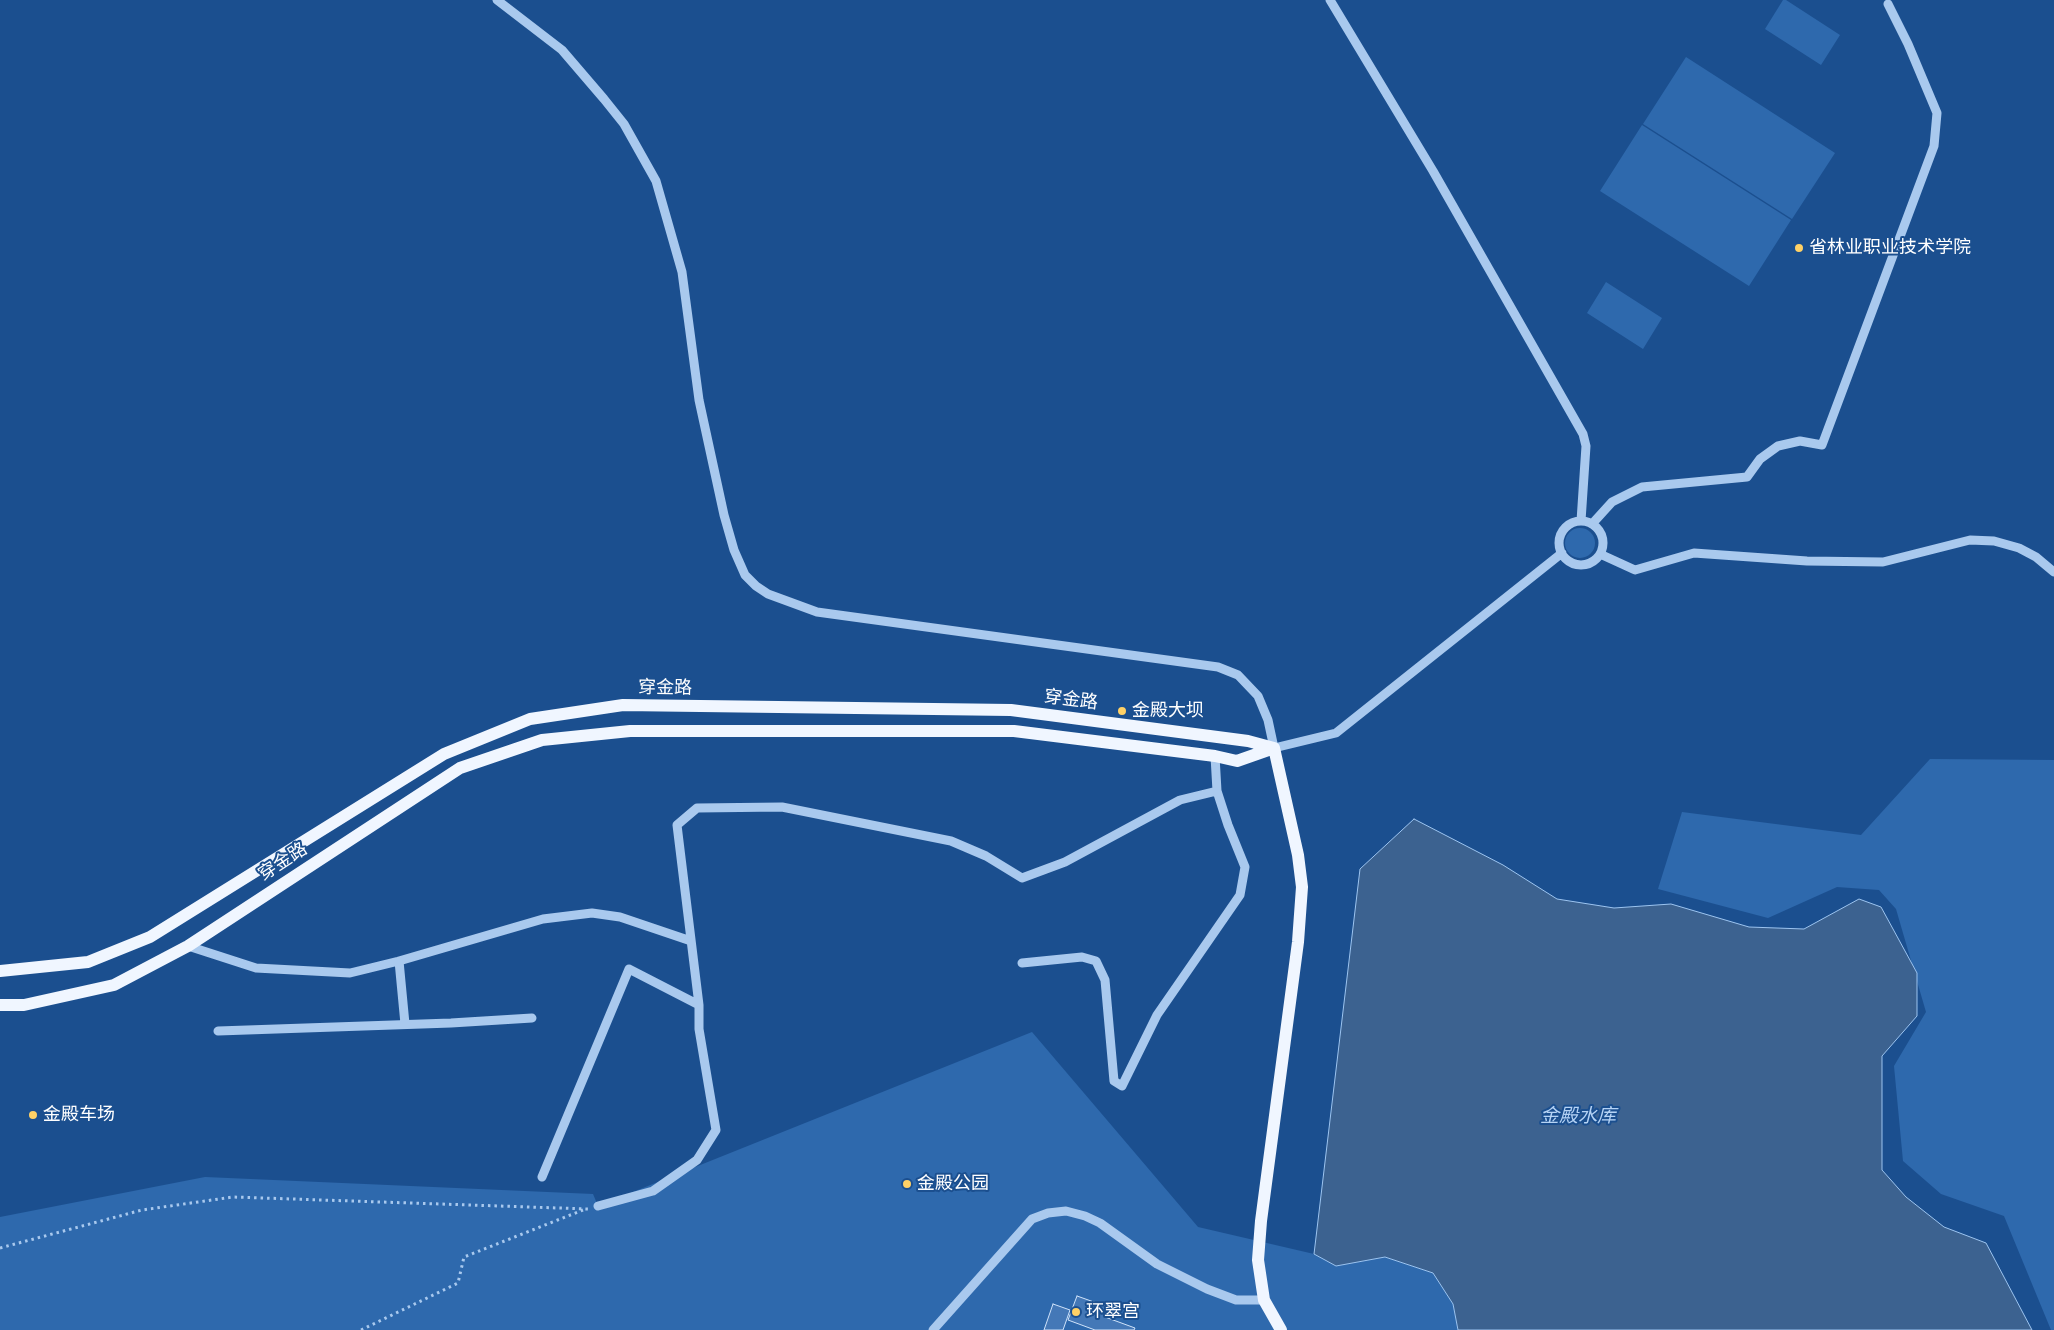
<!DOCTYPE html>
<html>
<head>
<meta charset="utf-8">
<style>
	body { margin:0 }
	canvas { display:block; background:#1b4f8f }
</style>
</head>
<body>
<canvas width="2054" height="1330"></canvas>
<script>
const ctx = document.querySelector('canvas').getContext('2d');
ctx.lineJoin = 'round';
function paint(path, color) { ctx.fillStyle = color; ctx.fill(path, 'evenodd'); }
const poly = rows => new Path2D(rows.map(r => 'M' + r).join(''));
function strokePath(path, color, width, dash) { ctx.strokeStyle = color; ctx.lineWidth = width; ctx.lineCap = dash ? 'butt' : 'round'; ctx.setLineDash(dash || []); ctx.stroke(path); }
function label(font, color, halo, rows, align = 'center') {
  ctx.font = font + ' "PT Sans","Noto Sans SC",sans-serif'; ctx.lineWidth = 4; ctx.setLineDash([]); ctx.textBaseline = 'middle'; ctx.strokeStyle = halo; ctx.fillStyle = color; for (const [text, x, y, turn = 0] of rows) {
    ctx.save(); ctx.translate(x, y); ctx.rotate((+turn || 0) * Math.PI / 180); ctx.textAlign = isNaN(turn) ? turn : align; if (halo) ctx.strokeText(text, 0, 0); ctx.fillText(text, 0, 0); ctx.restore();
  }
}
const green = poly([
	[1783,0,1786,0,1840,35,1821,65,1765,29],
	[1686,57,1835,153,1792,219,1643,124],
	[1642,125,1791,220,1749,286,1600,191],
	[1606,282,1662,318,1643,349,1587,313],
	'1565 543a15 15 0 1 1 30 0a15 15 0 1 1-30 0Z',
	[1930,759,2054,760,2054,1330,2051,1330,2004,1216,1941,1194,1903,1161,1894,1066,1926,1012,1896,909,1879,890,1837,887,1768,918,1658,889,1682,812,1861,835],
	[1032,1032,1198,1227,1314,1254,1336,1266,1385,1257,1433,1273,1453,1304,1458,1330,0,1330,0,1217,205,1177,593,1194,598,1206]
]);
const water = poly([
	[1414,819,1503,865,1557,899,1614,908,1671,904,1749,927,1804,929,1859,899,1881,907,1917,973,1917,1016,1882,1056,1882,1170,1906,1197,1944,1227,1986,1243,2032,1330,1458,1330,1453,1304,1433,1273,1385,1257,1336,1266,1314,1254,1360,869,1414,819]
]);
const building = poly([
	[1077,1296,1108,1307,1105,1317,1135,1328,1134,1330,1095,1330,1068,1320,1077,1296],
	[1053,1304,1070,1310,1063,1330,1044,1330,1053,1304]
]);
const path = poly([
	[0,1248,142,1210,233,1197,588,1209],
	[361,1330,458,1283,464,1257,583,1210]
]);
const minor = poly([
	[497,0,562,50,604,99,624,124,656,181,682,272,699,400,724,515,734,550,745,575,756,586,768,594,817,612,1218,667,1238,675,1258,696,1268,720,1274,748,1336,733,1562,553],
	[1330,0,1433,171,1583,434,1586,446,1581,521],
	'1559 543a22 22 0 1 1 44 0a22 22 0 1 1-44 0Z',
	[1592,524,1612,502,1642,487,1747,477,1760,459,1778,446,1800,441,1822,445,1934,146,1937,113,1908,44,1888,4],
	[1600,554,1635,570,1694,553,1807,561,1883,562,1970,540,1994,541,2019,548,2036,557,2054,572],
	[188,946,256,968,350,973,399,961,543,919,592,913,620,917,691,941],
	[399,961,405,1024],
	[1022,963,1082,957,1096,961,1105,980,1114,1081,1122,1086,1157,1015,1240,895,1245,867,1228,825,1217,791],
	[218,1031,451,1023,532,1018],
	[542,1177,629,969,699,1005],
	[598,1206,653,1191,697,1160,716,1130,699,1029,699,1005,677,825,697,808,782,807,951,841,986,856,1022,878,1065,862,1180,800,1217,791,1215,756],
	[933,1330,1032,1219,1048,1213,1066,1211,1085,1216,1100,1223,1157,1264,1207,1289,1236,1300,1264,1300]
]);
const major = poly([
	[1274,748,1298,855,1302,887,1298,942,1261,1221,1258,1260,1264,1300,1281,1330],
	[0,971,88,962,150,937,444,754,530,719,623,705,1011,710,1248,741,1274,748],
	[0,1005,24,1005,114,985,188,946,460,768,542,740,630,731,1014,731,1215,756,1237,761,1274,748]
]);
const markers = [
	[1799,248,5,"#ffd166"],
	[1122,711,5,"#ffd166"],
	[33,1115,5,"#ffd166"],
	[907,1184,5,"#ffd166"],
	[1076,1312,5,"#ffd166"]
];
const poiNames = [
	["省林业职业技术学院",1809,248],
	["金殿大坝",1132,711],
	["金殿车场",43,1115],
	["金殿公园",917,1184],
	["环翠宫",1086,1312]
];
const streetNames = [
	["穿金路",665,688,1],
	["穿金路",1071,700,7],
	["穿金路",283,862,-33]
];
const waterNames = [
	["金殿水库",1578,1117]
];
paint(green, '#2e69ad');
paint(water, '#3c6290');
strokePath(water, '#9cc4f0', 1);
paint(building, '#4478b7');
strokePath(building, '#cfe3fa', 1);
strokePath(path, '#a9c9ee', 3, [2.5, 4]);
strokePath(minor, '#a9c9ee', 9);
strokePath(major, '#f0f6ff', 12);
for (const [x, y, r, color] of markers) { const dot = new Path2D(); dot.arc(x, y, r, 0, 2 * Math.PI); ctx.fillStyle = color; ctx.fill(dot); strokePath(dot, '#1b4f8f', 2); }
label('18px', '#fff', '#1b4f8f', poiNames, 'left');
label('18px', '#fff', '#1b4f8f', streetNames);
label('italic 19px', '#b5d3f5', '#1b4f8f', waterNames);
</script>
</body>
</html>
